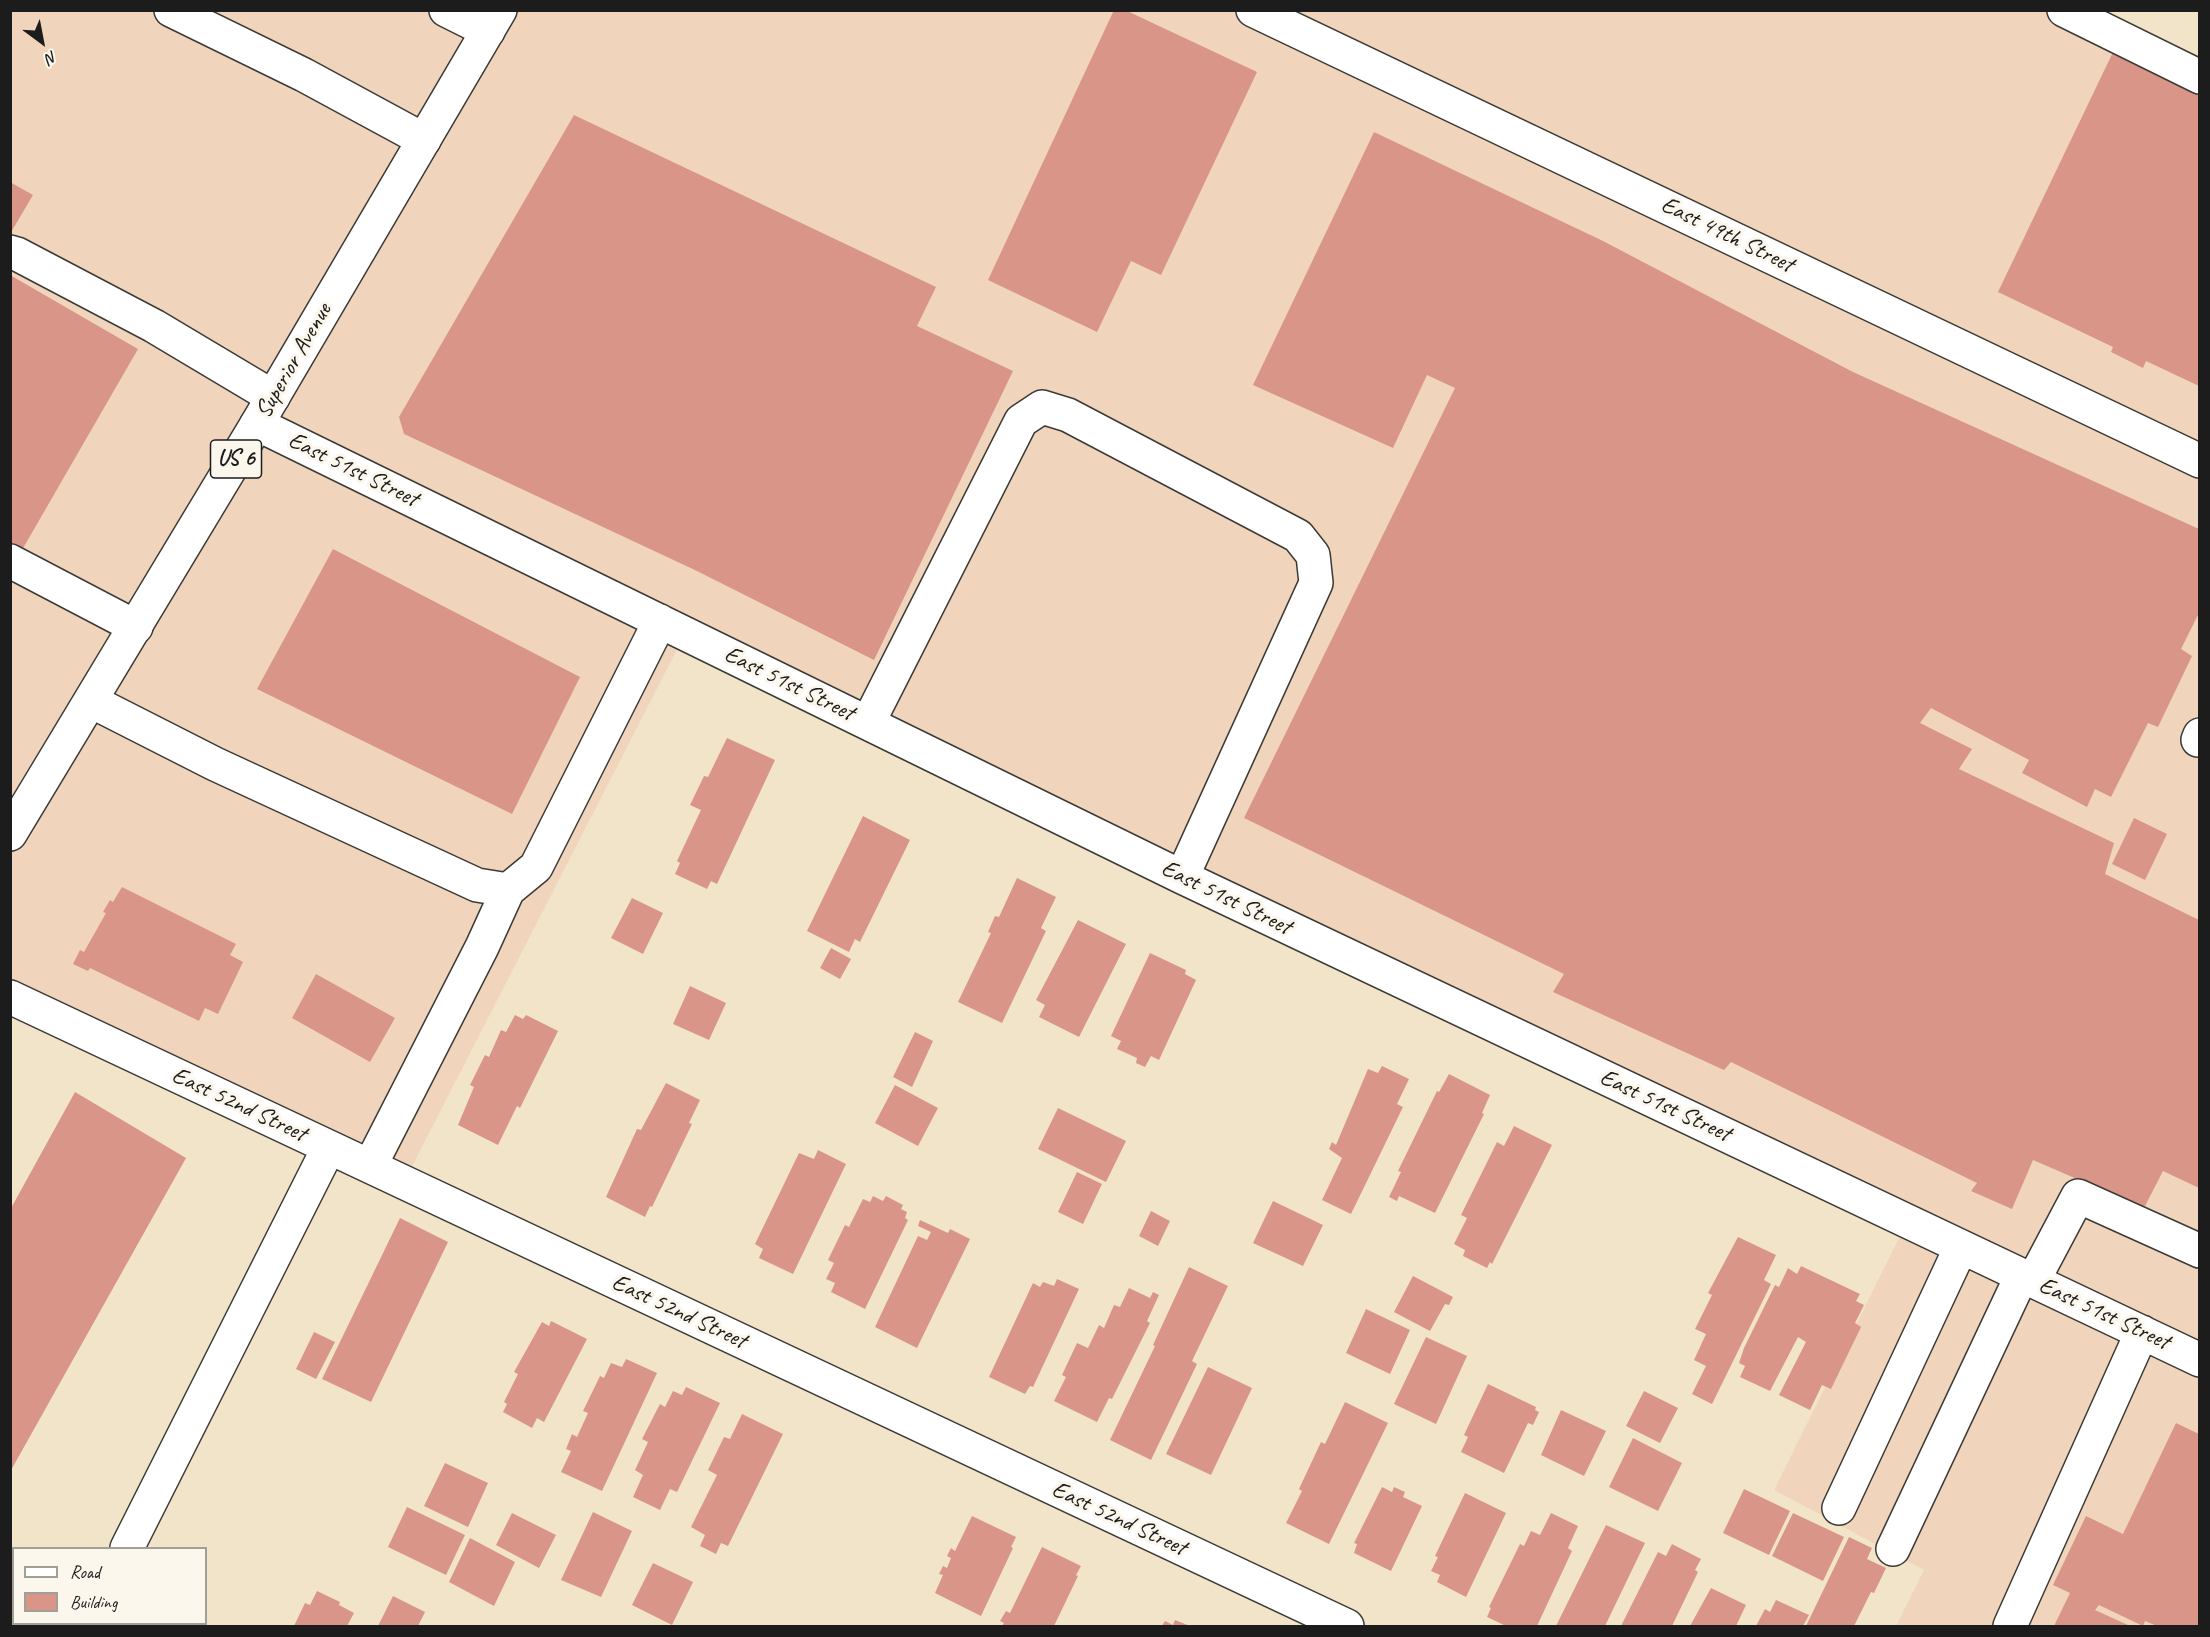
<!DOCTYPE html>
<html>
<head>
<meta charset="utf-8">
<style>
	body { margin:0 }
	#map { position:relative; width:2210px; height:1637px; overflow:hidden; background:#f2e4c8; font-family:Caveat,sans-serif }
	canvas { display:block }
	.frame { position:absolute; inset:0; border:12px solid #1c1c1c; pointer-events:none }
	.legend { position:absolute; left:12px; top:1547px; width:195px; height:78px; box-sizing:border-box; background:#fbf7ec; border:2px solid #a29f99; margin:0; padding:8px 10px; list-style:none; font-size:18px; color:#1c1c1c }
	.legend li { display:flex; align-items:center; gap:12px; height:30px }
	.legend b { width:30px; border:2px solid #a29f99 }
	.north { position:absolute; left:12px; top:12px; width:60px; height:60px; -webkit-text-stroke:4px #fbf7ec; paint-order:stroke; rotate:148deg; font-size:16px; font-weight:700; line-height:24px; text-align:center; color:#1c1c1c }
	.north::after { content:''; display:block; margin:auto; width:21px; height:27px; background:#1c1c1c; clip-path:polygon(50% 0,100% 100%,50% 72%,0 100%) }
</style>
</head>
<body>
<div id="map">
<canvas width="2210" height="1637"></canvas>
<div class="frame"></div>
<ul class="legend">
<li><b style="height:8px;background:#fff"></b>Road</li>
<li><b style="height:16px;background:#d99688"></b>Building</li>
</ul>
<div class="north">N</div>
</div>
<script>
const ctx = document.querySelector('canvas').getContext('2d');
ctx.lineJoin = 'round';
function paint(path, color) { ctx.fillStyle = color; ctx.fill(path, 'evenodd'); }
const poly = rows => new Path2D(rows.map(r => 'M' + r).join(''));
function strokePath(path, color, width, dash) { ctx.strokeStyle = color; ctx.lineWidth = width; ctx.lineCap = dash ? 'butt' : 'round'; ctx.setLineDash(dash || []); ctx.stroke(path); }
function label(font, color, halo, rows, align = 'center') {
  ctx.font = font + ' Caveat,sans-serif'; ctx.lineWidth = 6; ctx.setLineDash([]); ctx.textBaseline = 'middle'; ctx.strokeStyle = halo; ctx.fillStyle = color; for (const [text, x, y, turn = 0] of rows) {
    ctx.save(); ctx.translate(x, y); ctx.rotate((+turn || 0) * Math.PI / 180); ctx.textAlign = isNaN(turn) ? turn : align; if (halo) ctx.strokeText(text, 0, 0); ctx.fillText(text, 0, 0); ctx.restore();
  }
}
const built = poly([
	[2064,10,2199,77,2199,1626,1896,1626,1924,1570,1774,1490,1907,1222,685,634,404,1182,11,997,11,11]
]);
const building = poly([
	[1114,10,1125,10,1257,72,1161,275,1131,261,1097,332,988,280],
	[2114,50,2199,91,2199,386,2146,361,2143,368,2111,352,2113,347,1998,292],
	[574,115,936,287,917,326,1013,371,874,660,697,571,404,434,399,417],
	[1374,132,1603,241,1853,372,2199,529,2199,613,2181,649,2192,656,2158,727,2148,723,2111,797,2095,789,2087,807,2022,773,2029,760,1931,708,1920,723,1972,749,1959,769,2114,843,2105,874,2199,920,2199,1188,2163,1171,2144,1208,2033,1160,2012,1209,1971,1191,1977,1183,1731,1062,1724,1070,1553,992,1564,974,1244,818,1455,388,1427,375,1393,448,1253,385],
	[10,182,33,195,10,234],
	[10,275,138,349,22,550,10,544],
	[333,549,580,677,512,814,257,689],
	[727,738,775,760,717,884,711,881,707,889,675,874,680,863,677,861,701,810,690,805,704,776,708,777],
	[863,816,910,840,860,942,855,939,849,952,807,931],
	[2134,818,2167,834,2145,880,2112,864],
	[1017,878,1056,897,1041,928,1046,931,1002,1023,958,1002,991,933,988,932,995,916,999,917],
	[122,887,236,944,230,955,243,962,218,1014,205,1008,199,1021,90,968,88,971,73,964,80,950,84,952,106,913,103,912,110,900,113,902],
	[632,898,663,913,643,954,611,938],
	[1078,920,1126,944,1079,1037,1039,1017,1045,1005,1036,1000],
	[831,948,851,959,840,979,820,968],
	[1150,953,1186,970,1185,974,1196,980,1159,1060,1151,1056,1145,1067,1136,1063,1137,1058,1117,1049,1121,1041,1111,1036],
	[316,974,395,1018,370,1062,292,1018],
	[690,986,726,1003,709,1040,673,1024],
	[515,1015,523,1019,526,1015,558,1031,520,1108,517,1106,498,1145,458,1125,474,1087,470,1085,485,1055,489,1057,501,1030,506,1032],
	[915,1032,933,1041,912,1087,893,1077],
	[1382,1066,1409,1079,1397,1104,1403,1107,1351,1214,1322,1200,1342,1158,1329,1149,1332,1142,1336,1145,1368,1069,1378,1073],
	[1449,1074,1490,1095,1482,1113,1484,1114,1435,1213,1399,1196,1397,1201,1389,1197,1401,1172,1398,1171,1437,1091,1439,1092],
	[666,1083,700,1100,689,1123,692,1124,652,1207,650,1206,645,1217,606,1197,637,1129,641,1130],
	[895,1085,938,1108,918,1146,875,1123],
	[75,1092,186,1158,10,1472,10,1210],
	[1058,1108,1126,1141,1106,1182,1038,1149],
	[1514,1126,1552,1145,1492,1264,1490,1262,1487,1268,1463,1256,1465,1250,1454,1244,1467,1218,1461,1215,1497,1142,1504,1146],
	[818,1150,846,1164,793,1274,759,1258,763,1249,755,1244,799,1153,814,1159],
	[1077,1172,1102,1184,1083,1224,1058,1212],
	[873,1196,883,1201,886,1196,903,1205,901,1209,907,1212,905,1218,908,1220,865,1309,831,1292,835,1283,826,1279,834,1263,828,1260,845,1225,849,1227,863,1199,870,1202],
	[1273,1201,1323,1225,1303,1266,1253,1243],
	[1151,1211,1170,1221,1158,1246,1139,1236],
	[400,1218,448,1242,371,1402,322,1379],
	[920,1220,948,1233,950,1229,970,1239,917,1348,875,1327,918,1236,927,1240,931,1232,918,1226],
	[1738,1237,1776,1255,1764,1280,1771,1284,1712,1404,1692,1394,1706,1366,1694,1360,1706,1334,1695,1329,1712,1295,1708,1293],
	[1801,1266,1860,1294,1856,1301,1864,1305,1855,1323,1861,1327,1831,1389,1822,1385,1810,1410,1779,1395,1806,1342,1798,1337,1770,1391,1740,1377,1745,1366,1739,1363,1744,1348,1775,1285,1779,1287,1788,1268,1797,1274],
	[1189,1267,1228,1286,1192,1361,1197,1364,1151,1460,1110,1440,1155,1346,1153,1345],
	[1413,1276,1453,1297,1449,1305,1445,1304,1430,1331,1394,1312],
	[1057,1279,1079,1289,1033,1387,1030,1386,1025,1394,989,1377,1033,1283,1040,1287,1043,1282,1054,1286],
	[1129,1288,1150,1298,1153,1292,1159,1295,1147,1321,1150,1323,1112,1399,1109,1398,1097,1422,1054,1401,1066,1377,1062,1375,1077,1343,1088,1348,1099,1325,1104,1328,1114,1305,1120,1307],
	[1366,1309,1410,1330,1390,1374,1346,1353],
	[551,1321,587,1339,544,1422,537,1418,532,1428,503,1412,507,1404,504,1402,518,1374,514,1372,542,1322,549,1326],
	[314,1332,335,1342,316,1379,296,1369],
	[1426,1337,1467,1356,1436,1424,1394,1404],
	[626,1359,657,1373,602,1491,561,1472,571,1451,566,1449,572,1434,577,1437,588,1413,583,1411,600,1376,604,1378,611,1363,622,1367],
	[1208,1367,1252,1388,1211,1475,1166,1454],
	[1488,1384,1536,1407,1535,1410,1539,1412,1533,1425,1528,1423,1504,1473,1461,1452,1468,1437,1464,1435],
	[686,1387,720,1403,677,1492,670,1489,660,1510,633,1497,643,1475,635,1470,648,1442,642,1439,660,1404,665,1407,673,1391,682,1395],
	[1644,1391,1678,1408,1660,1443,1626,1426],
	[1345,1402,1388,1423,1329,1544,1286,1523,1302,1491,1299,1489,1321,1442,1325,1444],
	[1561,1410,1606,1431,1584,1476,1541,1455],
	[742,1414,783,1434,728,1546,721,1543,716,1554,700,1546,705,1535,691,1527,717,1475,708,1470,724,1437,730,1439],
	[2176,1423,2199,1434,2199,1626,2157,1626,2145,1621,2143,1626,2099,1605,2095,1610,2130,1626,2054,1626,2070,1593,2053,1585,2086,1516,2123,1534],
	[1633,1438,1682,1463,1658,1511,1609,1487],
	[445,1463,488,1483,468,1527,424,1506],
	[1382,1487,1392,1492,1394,1487,1405,1492,1403,1497,1422,1506,1391,1571,1354,1553,1357,1544,1354,1543],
	[1744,1489,1790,1511,1769,1555,1723,1533],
	[1465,1493,1506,1513,1466,1597,1437,1582,1440,1575,1431,1571,1438,1557,1435,1556],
	[407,1507,465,1535,446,1575,388,1547],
	[593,1512,632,1531,601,1597,561,1580],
	[512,1513,556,1535,539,1568,496,1545],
	[1551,1513,1578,1526,1568,1548,1572,1551,1537,1626,1506,1626,1487,1617,1491,1608,1489,1607,1520,1544,1524,1546,1531,1531,1540,1535],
	[1793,1513,1844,1537,1823,1581,1772,1556],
	[972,1516,1016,1537,1011,1547,1013,1548,981,1616,935,1593,943,1575,939,1574,943,1566,947,1568,951,1558,947,1556,951,1548,955,1551],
	[1606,1525,1645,1543,1605,1626,1556,1626],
	[1849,1537,1872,1548,1867,1559,1886,1568,1874,1593,1871,1592,1854,1626,1806,1626],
	[470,1538,515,1562,494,1606,449,1582],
	[1672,1544,1701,1559,1695,1570,1698,1572,1672,1626,1621,1626,1658,1552,1666,1556],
	[1042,1547,1081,1566,1076,1575,1078,1576,1054,1626,1002,1626,1004,1623,1000,1621,1006,1611,1010,1613],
	[653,1563,693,1582,672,1625,632,1605],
	[1711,1588,1746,1605,1736,1626,1690,1626],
	[317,1591,340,1602,339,1605,354,1613,347,1626,294,1626,305,1603,310,1605],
	[393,1596,425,1612,418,1626,378,1626],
	[1776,1600,1809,1615,1803,1626,1756,1626,1765,1609,1770,1612],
	[1175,1620,1190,1626,1162,1626,1165,1621,1173,1625]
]);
const minor = poly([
	[171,10,304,75,424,140],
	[446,10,488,31],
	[1253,10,2200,461],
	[2064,10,2200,77],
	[10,252,17,254,154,326,273,397],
	[257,424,1182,877,2200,1360],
	[10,561,136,627],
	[91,701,215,764,477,885,508,890,536,867,660,621],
	[868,723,1021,421,1042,407,1068,415,1298,536,1313,555,1316,583,1182,877],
	[2200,735,2198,740,2200,740],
	[10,997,1347,1626],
	[370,1166,482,947,508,890],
	[2033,1281,2078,1196,2200,1251],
	[1839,1508,1961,1247],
	[127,1548,329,1147],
	[1893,1549,2022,1275],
	[87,1626,89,1624],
	[2010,1626,2142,1332]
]);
const major = poly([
	[10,834,257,424,500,10]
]);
const shields = [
	[236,459,51]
];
const shieldNames = [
	["US 6",236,459]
];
const streetNames = [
	["East 49th Street",1727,235,26],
	["Superior Avenue",294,361,-60],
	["East 51st Street",353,470,26],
	["East 51st Street",789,684,26],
	["East 51st Street",1226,898,26],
	["East 52nd Street",239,1105,25],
	["East 51st Street",1665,1106,25],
	["East 52nd Street",679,1312,25],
	["East 51st Street",2104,1314,25],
	["East 52nd Street",1119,1519,25]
];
paint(built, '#f0d5bc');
paint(building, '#d99688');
strokePath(minor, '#3c3a36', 36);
strokePath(major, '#3c3a36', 36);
strokePath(minor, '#fff', 33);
strokePath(major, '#fff', 33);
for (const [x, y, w] of shields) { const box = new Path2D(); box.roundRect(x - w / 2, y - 19, w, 38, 4.5); ctx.fillStyle = '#fbf7ec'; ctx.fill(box); strokePath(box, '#1c1c1c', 1.5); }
label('bold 22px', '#1c1c1c', null, shieldNames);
label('24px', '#1c1c1c', '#fbf7ec', streetNames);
</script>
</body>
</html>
